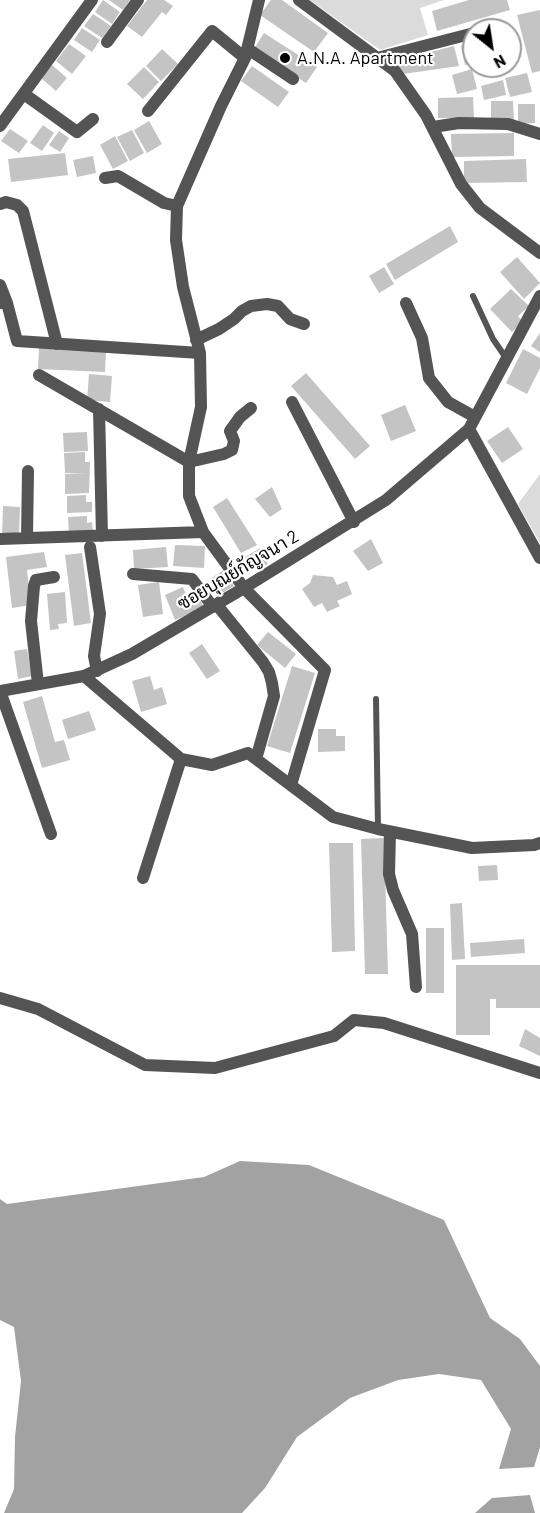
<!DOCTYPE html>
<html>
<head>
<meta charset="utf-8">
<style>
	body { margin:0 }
	#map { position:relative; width:540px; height:1513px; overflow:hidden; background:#fff; font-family:Barlow,sans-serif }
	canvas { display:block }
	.north { position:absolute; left:462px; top:18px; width:60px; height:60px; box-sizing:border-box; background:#fff; border:2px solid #999; border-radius:50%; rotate:150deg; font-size:16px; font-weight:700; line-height:24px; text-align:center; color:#000 }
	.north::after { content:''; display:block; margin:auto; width:21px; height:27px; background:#000; clip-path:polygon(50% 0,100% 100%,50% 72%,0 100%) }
</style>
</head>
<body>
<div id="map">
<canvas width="540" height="1513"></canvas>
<div class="north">N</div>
</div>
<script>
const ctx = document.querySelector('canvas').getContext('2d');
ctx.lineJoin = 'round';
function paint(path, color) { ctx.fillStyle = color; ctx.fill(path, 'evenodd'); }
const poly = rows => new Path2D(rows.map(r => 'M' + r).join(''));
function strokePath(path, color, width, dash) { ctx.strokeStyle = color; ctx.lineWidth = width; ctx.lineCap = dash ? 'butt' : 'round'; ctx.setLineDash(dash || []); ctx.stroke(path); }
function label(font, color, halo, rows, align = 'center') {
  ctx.font = font + ' Barlow,Sarabun,sans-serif'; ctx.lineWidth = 4.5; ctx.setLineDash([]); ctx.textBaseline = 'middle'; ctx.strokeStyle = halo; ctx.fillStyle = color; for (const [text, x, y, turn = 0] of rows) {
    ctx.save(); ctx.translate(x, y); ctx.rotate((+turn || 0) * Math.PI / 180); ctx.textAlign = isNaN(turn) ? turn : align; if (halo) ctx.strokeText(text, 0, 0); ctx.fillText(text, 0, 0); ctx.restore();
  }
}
const green = poly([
	[310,0,444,0,420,8,428,35,380,50],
	[540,474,540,543,518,504]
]);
const water = poly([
	[240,1161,309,1165,444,1220,490,1318,520,1339,540,1366,540,1447,534,1467,499,1469,511,1429,481,1380,439,1374,398,1380,350,1398,297,1437,265,1488,242,1513,4,1513,14,1489,15,1437,21,1381,14,1327,0,1320,0,1199,7,1204,204,1177],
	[530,1495,535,1513,475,1513,492,1498]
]);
const building = poly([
	[103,0,120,12,112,24,95,12],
	[109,0,130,0,123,10],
	[147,0,164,0,173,6,166,15,162,12,142,37,127,26],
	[271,0,282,0,328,33,314,52,260,15],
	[469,0,507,0,510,10,437,31,432,11],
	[540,10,540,71,532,73,517,15],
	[93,14,111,26,102,38,84,26],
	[82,28,100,40,92,52,74,40],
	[264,33,317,67,306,83,254,49],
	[474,43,474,63,465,65,461,46],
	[69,44,86,56,72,74,56,61],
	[454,46,459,66,403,74,392,62],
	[162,49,178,64,161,81,146,66],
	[52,65,67,78,56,91,41,78],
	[252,66,289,92,278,107,241,81],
	[144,67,159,82,143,99,127,84],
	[472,69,477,89,457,94,452,75],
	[527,73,532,92,510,97,505,78],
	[503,80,506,95,484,100,481,86],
	[473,97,474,118,438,118,438,98],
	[491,101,513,101,514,121,491,121],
	[518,104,535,104,535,123,518,124],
	[149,121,162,144,147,153,134,130],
	[43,125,54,133,42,151,30,143],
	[10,129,28,141,19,153,1,141],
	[132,130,144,153,130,161,117,137],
	[59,131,69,138,60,152,49,145],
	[514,133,514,156,452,157,451,134],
	[115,136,128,161,113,169,100,145],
	[65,153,68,175,11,182,8,159],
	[93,156,96,173,77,177,73,160],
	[526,159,527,182,464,183,464,161],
	[450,226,458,242,395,280,386,264],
	[517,257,540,283,524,299,500,272],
	[384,267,394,284,379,293,369,276],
	[511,289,529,306,518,316,523,322,512,332,490,309],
	[540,333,540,352,531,346],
	[39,347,106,350,105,372,38,369],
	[523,349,540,358,540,368,527,394,506,383],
	[306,373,370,446,355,459,291,386],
	[89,374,112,376,110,402,87,400],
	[405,405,416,431,391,441,381,415],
	[508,427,523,449,502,463,487,441],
	[87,432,88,451,64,452,63,433],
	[85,452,85,462,90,462,89,493,65,494,65,474,86,473,65,473,64,453],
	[272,487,282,509,270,517,255,499],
	[86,495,86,502,92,502,92,512,67,513,67,496],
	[227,498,257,545,241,553,213,507],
	[3,506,20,507,19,538,2,537],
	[87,516,87,523,92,522,93,532,69,534,68,517],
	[371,539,383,563,368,571,353,551],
	[175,545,205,546,204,568,173,566],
	[166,547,168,567,134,569,133,550],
	[260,548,268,564,256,569,245,557],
	[44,552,47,567,27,570,31,605,12,608,6,557],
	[82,553,91,623,74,626,65,555],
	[224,570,234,586,219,595,210,579],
	[313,575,333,577,337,585,347,581,352,594,337,601,340,606,327,612,322,603,314,607,302,589,310,583],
	[159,582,163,614,143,617,138,585],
	[183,587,188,601,199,597,204,608,175,620,165,595],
	[65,592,67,623,58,624,59,629,50,630,47,594],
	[268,632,296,654,285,668,257,645],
	[202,644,220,671,207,679,189,653],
	[27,649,32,676,18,679,14,651],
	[292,666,315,673,290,753,267,746],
	[150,676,154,690,162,687,167,704,141,712,132,681],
	[42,696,55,742,64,740,70,760,42,768,23,702],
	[89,711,96,730,68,739,62,720],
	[318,729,336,729,336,736,345,736,345,751,318,752],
	[384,838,388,974,365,974,361,839],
	[329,843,353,843,355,951,332,952],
	[497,865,498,880,479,881,478,866],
	[462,903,465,959,452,960,450,904],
	[426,928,444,928,444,993,426,993],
	[524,939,525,953,471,957,470,943],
	[456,965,540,965,540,1008,496,1008,496,999,490,999,490,1035,456,1035],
	[525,1029,540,1038,540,1056,519,1046]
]);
const lane = poly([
	[473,296,493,339,506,358],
	[376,699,378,829]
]);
const street = poly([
	[259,0,245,58,221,106,177,206,176,240,183,287,200,353,201,407,189,462,189,496,203,532,244,588,325,670,291,785],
	[299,0,395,71,426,115,461,184,480,208,540,253],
	[487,30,488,30],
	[107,42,138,0],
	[248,49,293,79],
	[377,58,474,33],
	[24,94,77,132,93,119],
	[148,111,212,31,245,58],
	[0,126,92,0],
	[433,127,459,123,508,124,540,134],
	[105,178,118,176,164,203,177,206],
	[0,204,6,202,17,205,23,211,57,344],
	[0,285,7,303],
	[0,303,7,303,17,341,200,353],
	[406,303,422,338,429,378,448,402,475,417],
	[196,340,219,329,234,319,242,311,251,306,267,304,278,306,290,319,304,324],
	[39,375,189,462,224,454,232,450,234,441,230,431,240,417,251,408],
	[292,402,354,522],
	[99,409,102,536],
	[469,429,540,558],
	[27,538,28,471],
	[0,539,203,532],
	[90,547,100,614,94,656,97,671],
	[133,574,192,579,213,607],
	[217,605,263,662,269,672,272,683,274,696,256,759],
	[84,676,181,759,212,765,248,753,333,817,378,829,472,848,534,845,540,843],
	[38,684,31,621,34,586,36,580,54,577],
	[0,691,84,676,132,654,244,588,386,500,469,429,540,296],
	[0,691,51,834],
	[390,832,389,874,393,890,412,934,416,987],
	[143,878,181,759],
	[0,998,38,1009,145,1065,215,1068,334,1036,354,1020,384,1023,540,1073]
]);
const markers = [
	[285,58,6,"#000"]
];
const poiNames = [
	["A.N.A. Apartment",297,58]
];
const streetNames = [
	["ซอยบุณย์กัญจนา 2",238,570,-31]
];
paint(green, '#dbdbdb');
paint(water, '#a2a2a2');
paint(building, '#c4c4c4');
strokePath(lane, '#545454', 6);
strokePath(street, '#545454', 12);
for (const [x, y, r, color] of markers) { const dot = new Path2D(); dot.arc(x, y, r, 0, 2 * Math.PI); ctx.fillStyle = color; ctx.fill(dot); strokePath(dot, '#fff', 2); }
label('18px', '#000', '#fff', poiNames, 'left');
label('18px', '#000', '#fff', streetNames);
</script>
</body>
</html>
